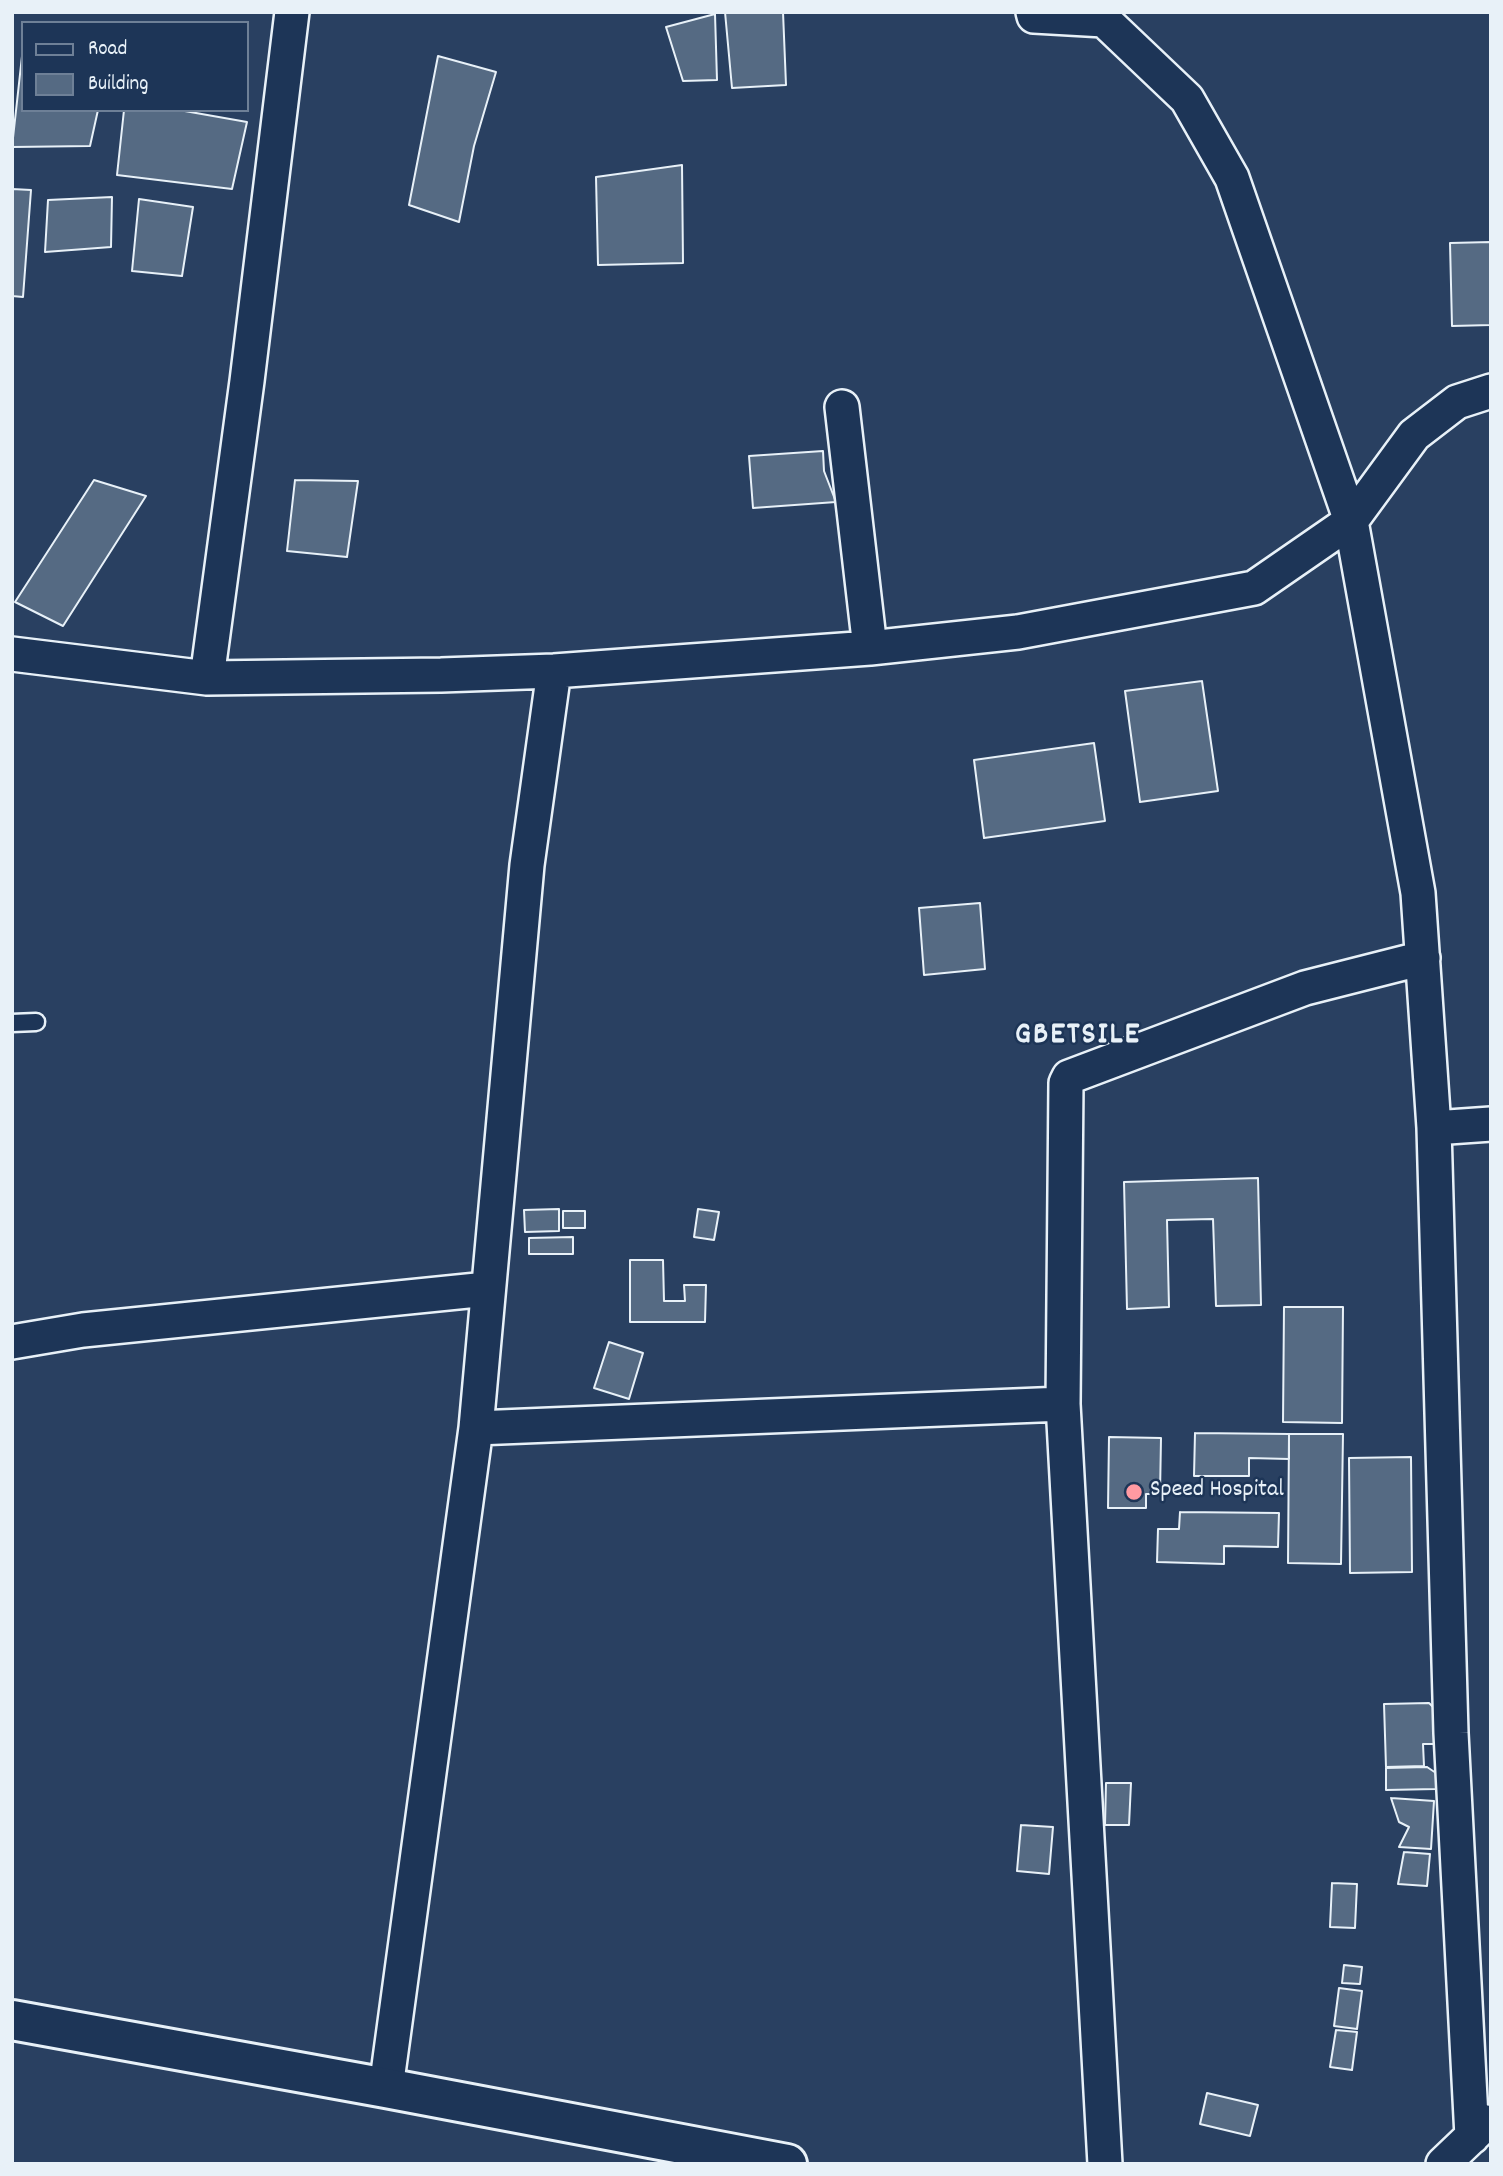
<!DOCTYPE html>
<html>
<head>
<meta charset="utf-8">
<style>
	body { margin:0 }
	#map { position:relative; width:1503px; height:2176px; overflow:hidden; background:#294061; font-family:Dekko,sans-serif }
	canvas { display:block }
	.frame { position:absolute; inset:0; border:14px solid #e8f1f8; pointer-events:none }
	.legend { position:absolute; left:21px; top:21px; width:228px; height:91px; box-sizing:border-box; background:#1d3557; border:2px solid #6e8097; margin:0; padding:9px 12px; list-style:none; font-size:21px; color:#e8f1f8 }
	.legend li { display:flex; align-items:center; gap:14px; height:35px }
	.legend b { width:35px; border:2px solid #6e8097 }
</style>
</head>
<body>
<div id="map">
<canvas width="1503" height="2176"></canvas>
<div class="frame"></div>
<ul class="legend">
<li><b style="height:9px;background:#1d3557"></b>Road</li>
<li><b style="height:19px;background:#556a83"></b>Building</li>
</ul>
</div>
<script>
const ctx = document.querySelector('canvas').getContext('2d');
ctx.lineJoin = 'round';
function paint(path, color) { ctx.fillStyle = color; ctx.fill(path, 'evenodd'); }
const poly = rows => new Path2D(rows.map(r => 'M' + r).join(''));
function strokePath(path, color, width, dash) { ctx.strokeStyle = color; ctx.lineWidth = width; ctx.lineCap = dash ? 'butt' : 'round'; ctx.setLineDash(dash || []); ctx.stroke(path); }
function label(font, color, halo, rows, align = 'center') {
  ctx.font = font + ' Dekko,sans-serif'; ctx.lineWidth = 5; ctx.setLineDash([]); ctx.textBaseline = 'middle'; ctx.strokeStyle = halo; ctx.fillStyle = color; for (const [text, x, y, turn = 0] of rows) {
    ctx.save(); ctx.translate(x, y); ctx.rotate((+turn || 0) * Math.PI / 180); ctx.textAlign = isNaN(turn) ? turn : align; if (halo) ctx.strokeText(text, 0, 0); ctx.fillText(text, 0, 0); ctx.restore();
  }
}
const building = poly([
	[725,12,783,12,786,85,732,88,725,12],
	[715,14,717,80,683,81,666,27,715,14],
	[23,47,23,110,98,110,90,146,12,147,23,47],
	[438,56,496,72,474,146,459,222,409,205,438,56],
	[124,110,179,110,247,122,232,189,117,175,124,110],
	[682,165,683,263,598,265,596,177,682,165],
	[12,189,31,190,23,297,12,296,12,189],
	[112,197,111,247,45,252,48,200,112,197],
	[139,199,193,207,182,276,132,271,139,199],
	[1491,242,1491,325,1452,326,1450,243,1491,242],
	[823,451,824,471,836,502,753,508,749,456,823,451],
	[94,480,146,496,63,626,15,602,94,480],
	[295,480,358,481,347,557,287,551,295,480],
	[1202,681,1218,791,1140,802,1125,691,1202,681],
	[1094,743,1105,821,984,838,974,760,1094,743],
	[980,903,985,969,924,975,919,908,980,903],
	[1258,1178,1261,1305,1216,1306,1213,1219,1167,1220,1169,1307,1127,1309,1124,1182,1258,1178],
	[559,1209,559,1231,525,1232,524,1210,559,1209],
	[698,1209,719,1212,714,1240,694,1237,698,1209],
	[563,1211,585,1211,585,1228,563,1228,563,1211],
	[573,1237,573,1254,529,1254,529,1238,573,1237],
	[630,1260,663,1260,664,1301,685,1301,684,1285,706,1285,705,1322,630,1322,630,1260],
	[1284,1307,1343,1307,1342,1423,1283,1422,1284,1307],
	[609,1342,643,1353,629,1399,594,1388,609,1342],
	[1195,1433,1289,1434,1289,1459,1249,1458,1249,1476,1194,1476,1195,1433],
	[1289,1434,1343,1434,1341,1564,1288,1563,1289,1434],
	[1109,1437,1161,1438,1160,1494,1146,1494,1146,1508,1108,1508,1109,1437],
	[1411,1457,1412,1572,1350,1573,1349,1458,1411,1457],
	[1180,1512,1279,1513,1278,1547,1224,1546,1224,1564,1157,1562,1158,1529,1179,1529,1180,1512],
	[1429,1703,1436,1710,1437,1744,1423,1744,1424,1766,1386,1767,1384,1704,1429,1703],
	[1427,1767,1436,1773,1436,1789,1386,1790,1386,1768,1427,1767],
	[1106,1783,1131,1783,1129,1825,1105,1825,1106,1783],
	[1391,1798,1434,1801,1431,1849,1399,1847,1409,1827,1399,1822,1391,1798],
	[1021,1825,1053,1827,1049,1874,1017,1871,1021,1825],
	[1404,1852,1430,1854,1427,1886,1398,1884,1404,1852],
	[1332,1883,1357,1884,1355,1928,1330,1927,1332,1883],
	[1344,1965,1362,1967,1360,1984,1342,1983,1344,1965],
	[1339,1988,1362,1991,1357,2029,1334,2026,1339,1988],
	[1336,2030,1357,2032,1352,2070,1330,2067,1336,2030],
	[1207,2093,1258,2105,1250,2136,1200,2124,1207,2093]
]);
const service = poly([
	[12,1023,36,1022]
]);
const minor = poly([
	[1033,12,1034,16,1104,20,1187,99,1232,178,1351,521,1418,893,1434,1128,1451,1733,1472,2137],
	[842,407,870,648],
	[12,654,207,678,441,675,554,671,870,648,1018,632,1254,588,1351,521,1414,435,1457,402,1491,391],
	[207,678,247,381,292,12],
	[1434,1128,1491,1124],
	[12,1342,83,1330,487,1289],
	[1063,1404,1066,1083,1069,1077,1305,988,1423,958],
	[476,1428,1063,1404,1105,2164],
	[386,2088,476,1428,527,865,554,671],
	[1443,2164,1487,2122]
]);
const tertiary = poly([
	[12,2020,386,2088,787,2164]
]);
const markers = [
	[1134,1492,9,"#ff9aa2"]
];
const poiNames = [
	["Speed Hospital",1150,1492]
];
const districtNames = [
	["GBETSILE",1078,1038]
];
paint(building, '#556a83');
strokePath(building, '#e8f1f8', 2);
strokePath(service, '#e8f1f8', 21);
strokePath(minor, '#e8f1f8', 38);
strokePath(tertiary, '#e8f1f8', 44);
strokePath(service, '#1d3557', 16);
strokePath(minor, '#1d3557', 33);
strokePath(tertiary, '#1d3557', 38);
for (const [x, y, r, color] of markers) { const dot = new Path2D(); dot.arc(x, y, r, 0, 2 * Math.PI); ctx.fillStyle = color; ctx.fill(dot); strokePath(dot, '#1d3557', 2.5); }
label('24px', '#e8f1f8', '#1d3557', poiNames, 'left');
ctx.letterSpacing = '2px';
label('bold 32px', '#e8f1f8', '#1d3557', districtNames);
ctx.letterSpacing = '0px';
</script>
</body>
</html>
